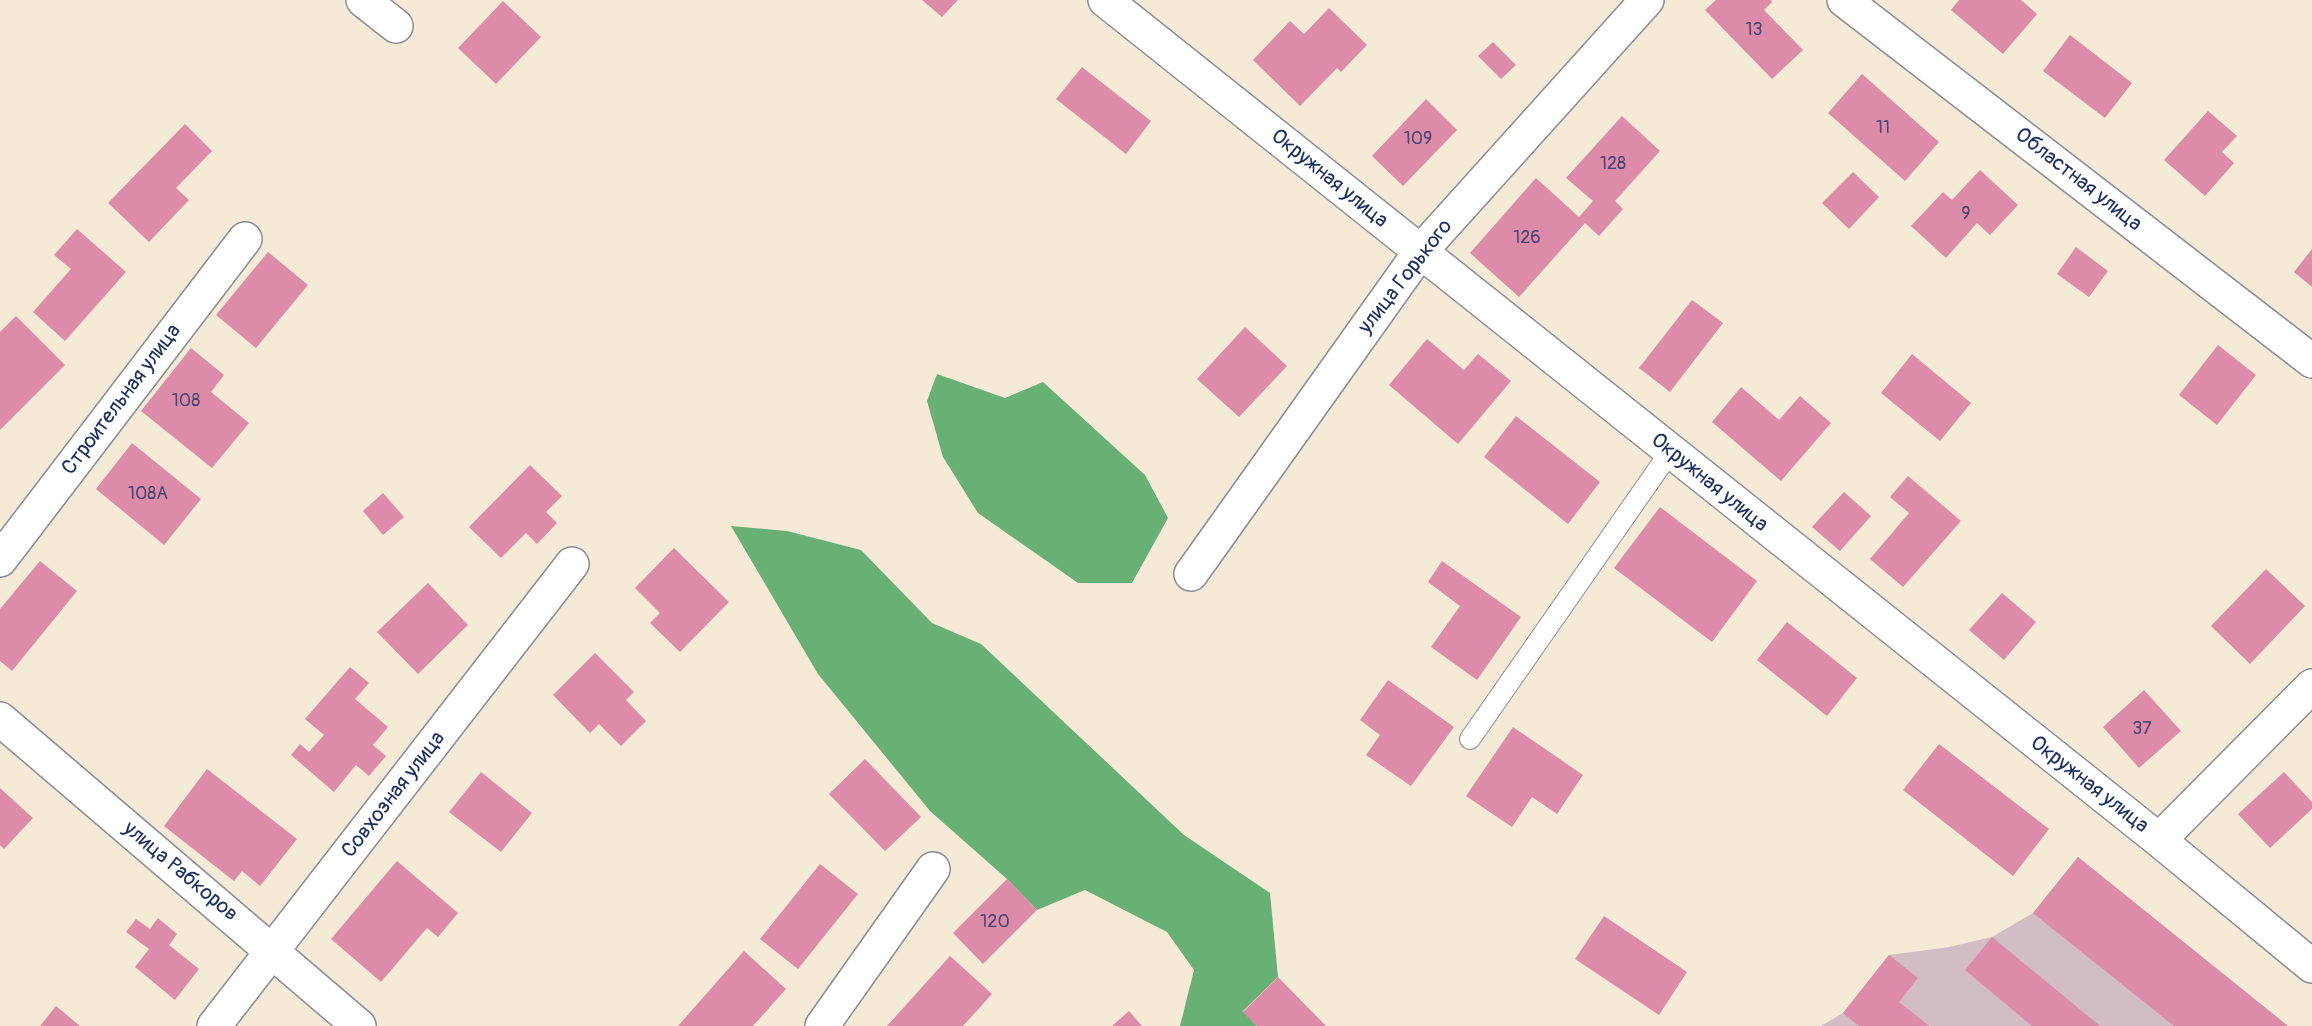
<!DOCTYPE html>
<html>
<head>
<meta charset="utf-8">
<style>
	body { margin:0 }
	canvas { display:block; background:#f5ead5 }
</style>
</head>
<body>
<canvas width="2312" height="1026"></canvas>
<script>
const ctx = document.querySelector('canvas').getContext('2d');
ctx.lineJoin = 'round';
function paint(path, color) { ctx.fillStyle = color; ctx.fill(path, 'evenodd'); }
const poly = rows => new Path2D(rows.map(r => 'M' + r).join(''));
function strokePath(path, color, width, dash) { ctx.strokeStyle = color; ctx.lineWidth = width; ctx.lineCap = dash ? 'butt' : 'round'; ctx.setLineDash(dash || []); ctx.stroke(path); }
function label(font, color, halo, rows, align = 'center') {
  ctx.font = font + ' Pangolin,sans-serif'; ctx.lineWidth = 5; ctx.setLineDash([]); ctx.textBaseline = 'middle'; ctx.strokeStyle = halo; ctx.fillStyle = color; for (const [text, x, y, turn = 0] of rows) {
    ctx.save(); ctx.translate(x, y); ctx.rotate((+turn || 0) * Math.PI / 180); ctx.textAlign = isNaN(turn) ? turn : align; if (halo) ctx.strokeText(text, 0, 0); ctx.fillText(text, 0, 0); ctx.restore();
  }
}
const industrial = poly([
	[2078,857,2288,1026,1821,1026,1843,1013,1889,955,1949,947,1992,937,2033,913]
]);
const forest = poly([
	[937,374,1005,398,1043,382,1145,475,1168,518,1132,583,1078,583,978,513,943,457,927,401],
	[731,526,787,531,861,550,932,623,981,644,1184,835,1270,893,1278,977,1243,1011,1257,1026,1180,1026,1194,970,1167,932,1085,890,1037,910,1007,879,930,811,818,674]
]);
const building = poly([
	[922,0,958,0,942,17],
	[1716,0,1771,0,1772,2,1764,10,1803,50,1772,79,1705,10],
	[1959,0,2021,0,2037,14,2003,54,1951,10],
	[503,1,541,37,496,84,458,48],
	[1329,8,1367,45,1341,72,1337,68,1300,106,1253,60,1290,21,1304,34],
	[2070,35,2132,83,2105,118,2043,71],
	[1493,42,1516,65,1501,79,1478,56],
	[1082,67,1151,121,1126,154,1056,99],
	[1862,74,1939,142,1905,181,1828,113],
	[1426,99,1457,130,1403,186,1372,156],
	[2208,111,2237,136,2222,152,2234,163,2205,196,2164,160],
	[1622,116,1660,151,1615,201,1623,209,1599,236,1585,223,1519,297,1470,253,1536,178,1579,217,1593,201,1566,178],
	[185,124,212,151,176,188,189,200,149,242,108,203],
	[1980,170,2018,205,1990,235,1977,223,1946,258,1911,226,1943,192,1952,200],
	[1853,172,1879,197,1849,229,1822,203],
	[77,229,126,272,65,341,33,312,71,269,54,255],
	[2076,247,2108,271,2089,297,2057,274],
	[2312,249,2312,287,2294,272],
	[268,252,308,285,256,348,216,315],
	[1692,300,1723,323,1670,392,1639,368],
	[16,316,65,365,0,430,0,332],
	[1245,327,1287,366,1239,417,1197,379],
	[1427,339,1464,370,1478,354,1511,381,1458,444,1389,385],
	[2218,345,2256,375,2217,425,2179,395],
	[191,348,224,375,211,392,249,423,212,468,141,411],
	[1912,354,1971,403,1940,441,1881,393],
	[1741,387,1779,420,1800,396,1831,423,1781,481,1712,422],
	[1516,416,1600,482,1568,524,1484,457],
	[132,443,201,499,164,545,96,489],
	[530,465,562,496,546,512,557,523,537,544,526,533,501,558,469,527],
	[1908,476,1961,521,1903,587,1870,559,1909,513,1890,497],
	[1844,492,1871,516,1840,551,1812,527],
	[383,493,404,517,383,535,363,511],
	[1660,507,1757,581,1712,642,1614,568],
	[674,548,729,602,680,652,650,623,660,613,635,588],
	[40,561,77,591,12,671,0,661,0,609],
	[1442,561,1521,617,1477,680,1431,647,1460,606,1428,582],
	[2266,569,2305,606,2250,664,2211,626],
	[428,583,468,625,418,674,377,632],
	[2002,593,2036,622,2004,660,1969,630],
	[1787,622,1857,678,1827,716,1757,660],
	[595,653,634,692,626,700,646,721,621,746,599,724,590,733,553,695],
	[350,667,369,683,355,699,388,727,373,745,386,756,369,776,356,765,334,792,291,755,300,744,309,752,324,735,305,719],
	[1388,680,1454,727,1411,786,1366,755,1380,735,1360,720],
	[2144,690,2181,731,2139,768,2103,727],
	[1513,727,1583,775,1557,814,1532,797,1512,827,1466,796],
	[1939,744,2049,829,2013,876,1903,790],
	[865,759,921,817,885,851,829,794],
	[207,769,297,839,260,886,242,871,234,881,164,826],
	[481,772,532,813,501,852,449,812],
	[2284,772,2312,802,2312,809,2270,848,2238,814],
	[0,788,33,818,4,849,0,845],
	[2078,857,2288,1026,2174,1026,2033,913],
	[397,861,458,913,438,937,427,928,381,982,331,939],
	[820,864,858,894,798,969,760,939],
	[1007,879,1037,910,983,964,953,933],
	[1604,916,1687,972,1659,1015,1575,959],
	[158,918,177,934,169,945,199,969,175,1000,135,967,149,949,126,932,136,919,150,929],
	[1992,937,2100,1026,2032,1026,1965,970],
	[744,951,786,989,753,1026,678,1026],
	[1889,955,1918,978,1899,1002,1929,1026,1859,1026,1843,1013],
	[950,956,992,994,963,1026,887,1026],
	[1278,977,1326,1026,1257,1026,1243,1012],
	[56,1006,80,1026,40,1026],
	[1129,1011,1142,1026,1112,1026]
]);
const lane = poly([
	[1470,739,1670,452]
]);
const street = poly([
	[363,0,396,26],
	[1105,0,2159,840,2312,966],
	[1844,0,2312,361],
	[0,560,245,239],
	[1191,574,1420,252,1647,0],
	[0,719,359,1026],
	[2159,840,2312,686],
	[214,1026,572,564],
	[822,1026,933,869]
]);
const numberNames = [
	["13",1754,30],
	["11",1883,128],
	["109",1418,139],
	["128",1613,164],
	["9",1966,214],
	["126",1527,238],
	["108",186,401],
	["108А",148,494],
	["37",2142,729],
	["120",995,922]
];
const streetNames = [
	["Окружная улица",1329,179,39],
	["Областная улица",2078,180,38],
	["улица Горького",1406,277,-52],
	["Строительная улица",122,400,-53],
	["Окружная улица",1709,483,39],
	["Окружная улица",2089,785,38],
	["Совхозная улица",394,795,-52],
	["улица Рабкоров",180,872,40]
];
paint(industrial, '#d2bdc5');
paint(forest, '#69b076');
paint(building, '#dc8ba9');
strokePath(lane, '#888c9a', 22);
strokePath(street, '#888c9a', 36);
strokePath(lane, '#fff', 20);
strokePath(street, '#fff', 33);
label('18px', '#4b4671', null, numberNames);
label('21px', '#1b2f5e', '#fff', streetNames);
</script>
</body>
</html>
